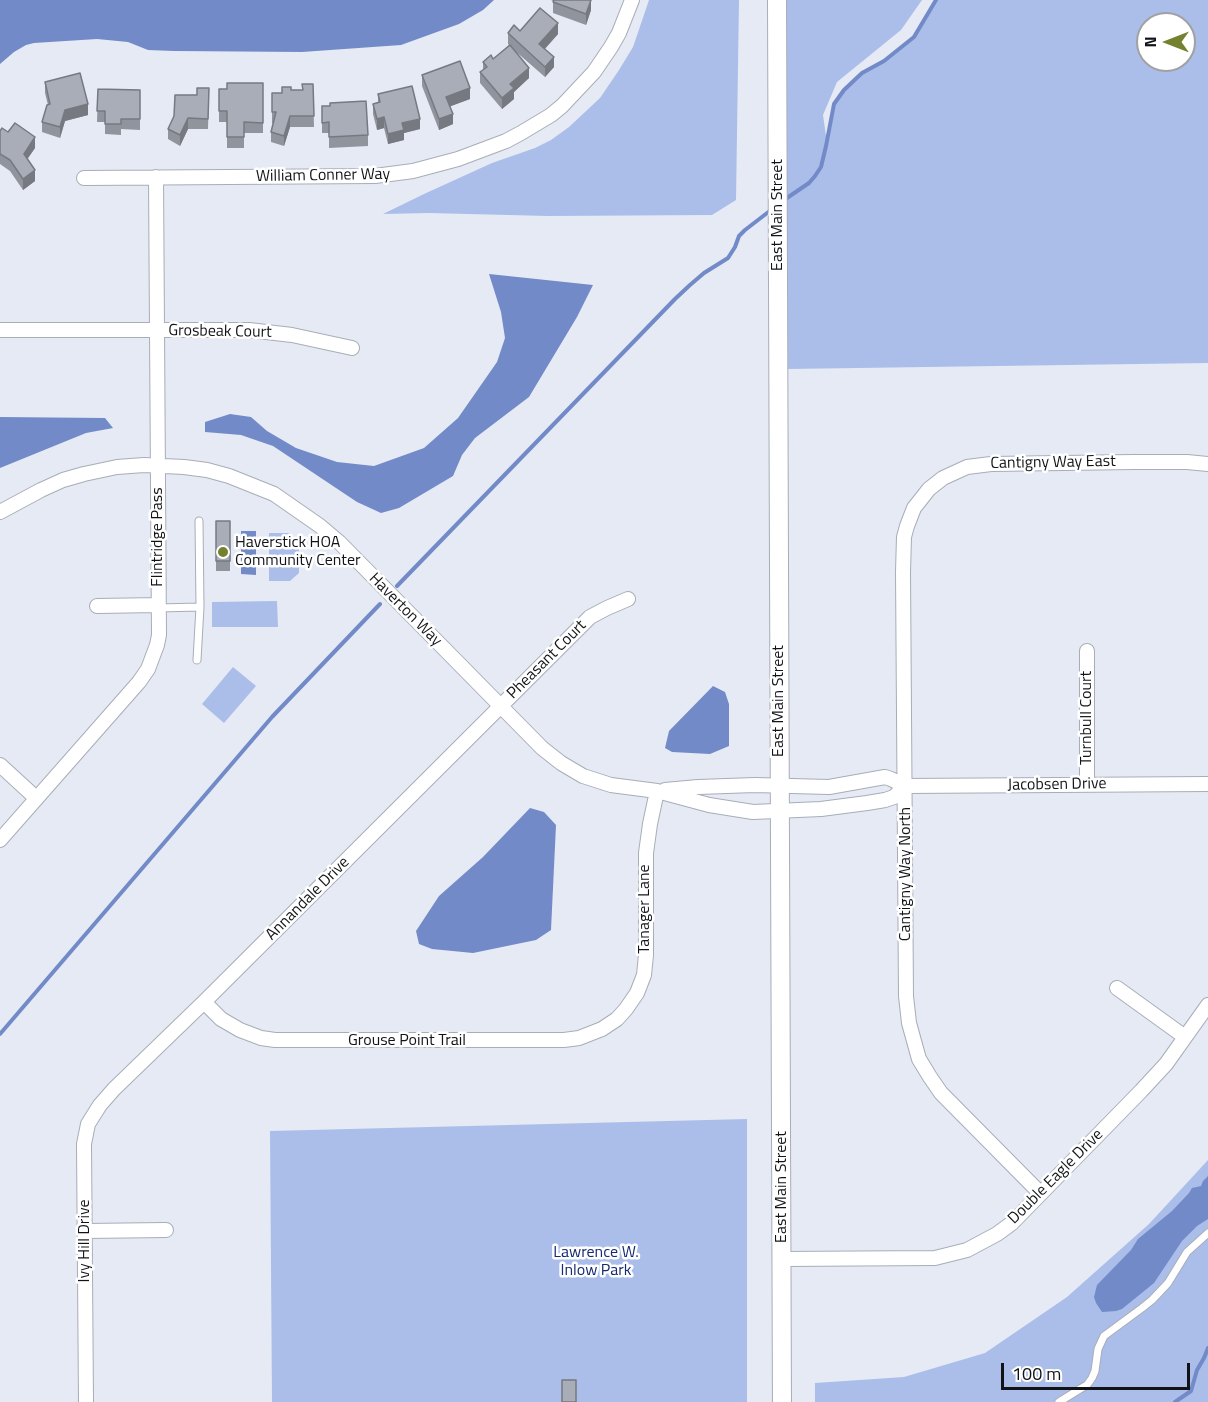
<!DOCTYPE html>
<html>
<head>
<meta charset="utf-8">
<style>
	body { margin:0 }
	#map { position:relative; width:1208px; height:1402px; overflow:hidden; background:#e5eaf5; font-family:"Titillium Web",sans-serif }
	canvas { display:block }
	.north { position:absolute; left:1136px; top:12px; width:60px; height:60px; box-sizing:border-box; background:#fff; border:2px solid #a0a1a2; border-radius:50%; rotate:270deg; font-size:16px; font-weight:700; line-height:24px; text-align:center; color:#111316 }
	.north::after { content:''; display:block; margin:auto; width:21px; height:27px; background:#74812e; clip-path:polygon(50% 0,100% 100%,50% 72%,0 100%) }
	.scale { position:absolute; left:1001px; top:1363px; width:189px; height:27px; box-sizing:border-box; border:3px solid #111316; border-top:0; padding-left:8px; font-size:18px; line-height:21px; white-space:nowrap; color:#111316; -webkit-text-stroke:4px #fff; paint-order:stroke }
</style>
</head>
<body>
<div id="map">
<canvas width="1208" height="1402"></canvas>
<div class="north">N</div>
<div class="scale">100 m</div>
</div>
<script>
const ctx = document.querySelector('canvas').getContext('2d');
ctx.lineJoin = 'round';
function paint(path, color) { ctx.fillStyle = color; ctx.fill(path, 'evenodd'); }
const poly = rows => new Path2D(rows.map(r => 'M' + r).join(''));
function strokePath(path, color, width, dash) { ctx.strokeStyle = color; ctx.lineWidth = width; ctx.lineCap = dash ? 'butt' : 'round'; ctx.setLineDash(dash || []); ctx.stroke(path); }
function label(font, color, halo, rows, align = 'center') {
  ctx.font = font + ' "Titillium Web",sans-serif'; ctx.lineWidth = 5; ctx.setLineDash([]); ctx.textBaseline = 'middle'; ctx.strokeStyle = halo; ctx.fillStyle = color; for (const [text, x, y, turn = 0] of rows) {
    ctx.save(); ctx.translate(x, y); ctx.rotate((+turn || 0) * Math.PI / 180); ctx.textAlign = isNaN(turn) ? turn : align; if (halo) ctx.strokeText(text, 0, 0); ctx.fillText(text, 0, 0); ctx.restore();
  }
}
const green = poly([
	[649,0,739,0,736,200,712,215,548,216,429,213,383,214,424,194,492,163,535,148,551,140,569,127,600,98,619,70,633,47],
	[783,0,922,0,901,30,837,82,823,115,827,143,832,114,839,97,862,73,898,51,914,37,936,0,1208,0,1208,363,787,369],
	[1148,24,1184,24,1184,60,1148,60],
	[269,533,290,533,294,542,299,548,299,573,290,581,269,581],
	[277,601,278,627,212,627,212,602],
	[233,667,256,686,224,723,202,704],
	[747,1119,747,1402,272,1402,270,1131],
	[1208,1160,1208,1402,815,1402,815,1383,904,1377,985,1353,1067,1297,1149,1224]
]);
const water = poly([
	[0,0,494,0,483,10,459,24,401,45,302,52,174,51,148,50,128,42,97,39,34,43,26,45,14,52,0,64],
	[489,274,593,285,577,317,529,397,475,438,462,455,453,476,399,508,381,513,357,502,273,446,241,435,205,432,205,422,230,414,251,417,267,431,296,448,337,462,374,466,424,448,458,418,497,362,505,338,501,312],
	[0,417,105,418,113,428,86,433,0,468],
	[241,531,256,531,256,575,241,574],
	[713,686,725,692,729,704,729,746,710,754,672,752,665,748,669,731],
	[530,808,544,812,556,825,551,930,536,940,473,953,432,949,419,944,416,931,439,896,483,857],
	[1208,1176,1208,1219,1197,1226,1182,1241,1154,1283,1122,1309,1116,1311,1102,1312,1096,1303,1094,1297,1097,1285,1131,1250,1138,1239,1172,1211,1189,1193,1192,1188,1201,1186,1203,1181]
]);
const stream = poly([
	[784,200,809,183,815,176,821,167,826,146,834,104,844,90,862,73,884,61,914,37,936,0],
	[397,586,675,299,690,285,704,273,728,258,735,247,739,236,745,230,771,210],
	[0,1034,272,717,380,604],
	[1175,1402,1191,1391,1197,1370,1204,1358,1208,1348]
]);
const service = poly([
	[158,608,200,607,199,521],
	[197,660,200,607],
	[1059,1402,1080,1389,1087,1385,1092,1378,1095,1371,1098,1349,1104,1336,1142,1308,1152,1300,1168,1283,1187,1252,1208,1233]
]);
const minor = poly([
	[84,178,375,176,413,171,458,159,506,141,521,133,551,115,562,106,594,72,611,47,619,33,632,0],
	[0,330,249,330,292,335,352,348],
	[0,512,41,490,63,480,84,474,117,467,144,465,184,467,207,470,229,476,274,494,320,526,339,542,542,748,561,763,583,776,611,785,657,791,709,805,753,812,821,809,867,803,885,800,894,797,905,786],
	[97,606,158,605],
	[0,765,36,798],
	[1087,785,1087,651],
	[665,790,698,787,755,785,829,787,885,777,891,779,905,786,1208,784],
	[0,840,139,682,148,669,157,645,159,635,156,177],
	[1117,988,1185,1037],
	[204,1002,221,1019,240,1030,261,1038,275,1040,564,1040,579,1038,602,1029,617,1019,626,1009,637,993,644,975,646,955,646,853,650,824,657,791],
	[1040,1193,941,1093,930,1077,919,1059,909,1023,906,996,903,572,904,537,907,526,914,508,929,489,943,478,967,467,991,464,1134,462,1187,462,1208,464],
	[85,1231,166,1230],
	[782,1259,935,1258,967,1250,997,1234,1012,1223,1141,1091,1166,1064,1208,1005],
	[86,1402,84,1144,88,1124,100,1105,114,1089,204,1002,590,617,607,608,628,599]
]);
const secondary = poly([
	[777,0,782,1402]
]);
const wall = poly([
	[551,0,591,0,591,10,586,25,553,13,553,1],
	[520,31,558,34,545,49,554,67,545,77,514,50,529,78,514,92,514,99,502,109,480,83,480,72,483,70,483,62,493,59,509,45,508,44,508,33],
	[422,75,470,99,450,106,453,124,439,130,422,86],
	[45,82,88,115,65,121,60,138,42,132,42,122,48,105,45,93],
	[263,83,263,133,244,133,244,148,227,148,227,122,219,122,219,89,227,89],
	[313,84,314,127,290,127,284,146,271,142,271,132,273,123,272,123,272,93,282,93,291,90,303,90],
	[209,88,208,129,188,129,180,146,168,139,168,129],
	[98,89,140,90,140,130,121,129,121,135,105,134,105,122,97,122],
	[378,94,420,129,404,133,404,140,388,144,384,128,377,130,373,114,373,104,378,102],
	[322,106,368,135,368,146,329,148,329,133,322,133],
	[0,131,8,132,35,148,27,159,35,181,23,190,10,171,0,164],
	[216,521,230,521,230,571,216,571]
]);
const shadedWall = poly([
	[591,0,591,10,586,25,586,14],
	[558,23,558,34,539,55,539,44],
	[554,57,554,67,545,77,545,67],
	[529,68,529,78,514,92,514,99,502,109,502,98,510,84],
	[470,88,470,99,446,108,446,97],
	[88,104,88,115,65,121,60,138,60,127,65,110],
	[453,114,453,124,439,130,439,119],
	[290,116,290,127,284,146,284,136],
	[384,117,384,128,377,130,377,119],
	[188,118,188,129,180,146,180,135],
	[420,119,420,129,404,133,404,140,388,144,388,134,402,123],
	[35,137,35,148,24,164,24,154],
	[35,170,35,181,23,190,23,179]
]);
const building = poly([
	[554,0,591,0,586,14,553,2,554,0],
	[540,8,558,23,539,44,554,57,545,67,508,33,514,25,520,31,540,8],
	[510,45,529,68,510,84,514,88,502,98,480,72,487,67,483,62,491,55,493,59,510,45],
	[460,61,470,88,446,97,453,114,439,119,422,75,460,61],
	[80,73,88,104,65,110,60,127,42,122,47,105,50,104,45,82,80,73],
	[227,83,263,83,263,123,244,122,244,137,227,137,227,111,219,111,219,89,227,89,227,83],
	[302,84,313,84,314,116,290,116,284,136,271,132,276,112,272,112,272,93,282,93,282,87,291,87,291,90,303,90,302,84],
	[412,86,420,119,402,123,404,130,388,134,384,117,377,119,373,104,380,102,378,94,412,86],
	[197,88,209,88,208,119,188,118,180,135,168,129,174,116,175,95,197,95,197,88],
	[98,89,140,90,140,119,121,119,121,124,105,124,105,111,97,111,98,89],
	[366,101,368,135,329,137,329,122,322,123,322,106,330,106,330,103,366,101],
	[15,123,35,137,24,154,35,170,23,179,10,160,0,154,0,131,2,128,8,132,15,123],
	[216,521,230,521,230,561,216,561,216,521],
	[562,1380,576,1380,576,1402,562,1402,562,1380]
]);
const markers = [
	[223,552,6,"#74812e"]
];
const streetNames = [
	["William Conner Way",323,176,-1],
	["East Main Street",778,215,-90],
	["Grosbeak Court",220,332,1],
	["Cantigny Way East",1053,463,-1],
	["Flintridge Pass",158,537,-90],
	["Haverton Way",405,610,45],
	["Pheasant Court",547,660,-45],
	["East Main Street",779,701,-90],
	["Turnbull Court",1087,718,-90],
	["Jacobsen Drive",1057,785,-1],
	["Cantigny Way North",906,874,-90],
	["Annandale Drive",308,899,-45],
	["Tanager Lane",645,909,-90],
	["Grouse Point Trail",407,1041],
	["Double Eagle Drive",1056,1177,-45],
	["East Main Street",782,1187,-90],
	["Ivy Hill Drive",85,1241,-90]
];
const poiNames = [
	["Haverstick HOA",235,543],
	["Community Center",235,561]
];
const parkNames = [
	["Lawrence W.",596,1253],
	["Inlow Park",596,1271]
];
paint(green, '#abbeea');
paint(water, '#728ac7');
strokePath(stream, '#728ac7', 4);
strokePath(service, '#a8adb7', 9);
strokePath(minor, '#a8adb7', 16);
strokePath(secondary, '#a8adb7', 20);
strokePath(service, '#fff', 7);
strokePath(minor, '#fff', 14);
strokePath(secondary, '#fff', 18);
paint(wall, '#90959d');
paint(shadedWall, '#767980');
paint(building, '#a8adb7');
strokePath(building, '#767980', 1.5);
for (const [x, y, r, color] of markers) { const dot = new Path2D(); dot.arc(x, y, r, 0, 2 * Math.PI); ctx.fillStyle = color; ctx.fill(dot); strokePath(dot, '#fff', 2); }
label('16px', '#111316', '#fff', streetNames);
label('16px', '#111316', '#fff', poiNames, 'left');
label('16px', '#162a71', '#fff', parkNames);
</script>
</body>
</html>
